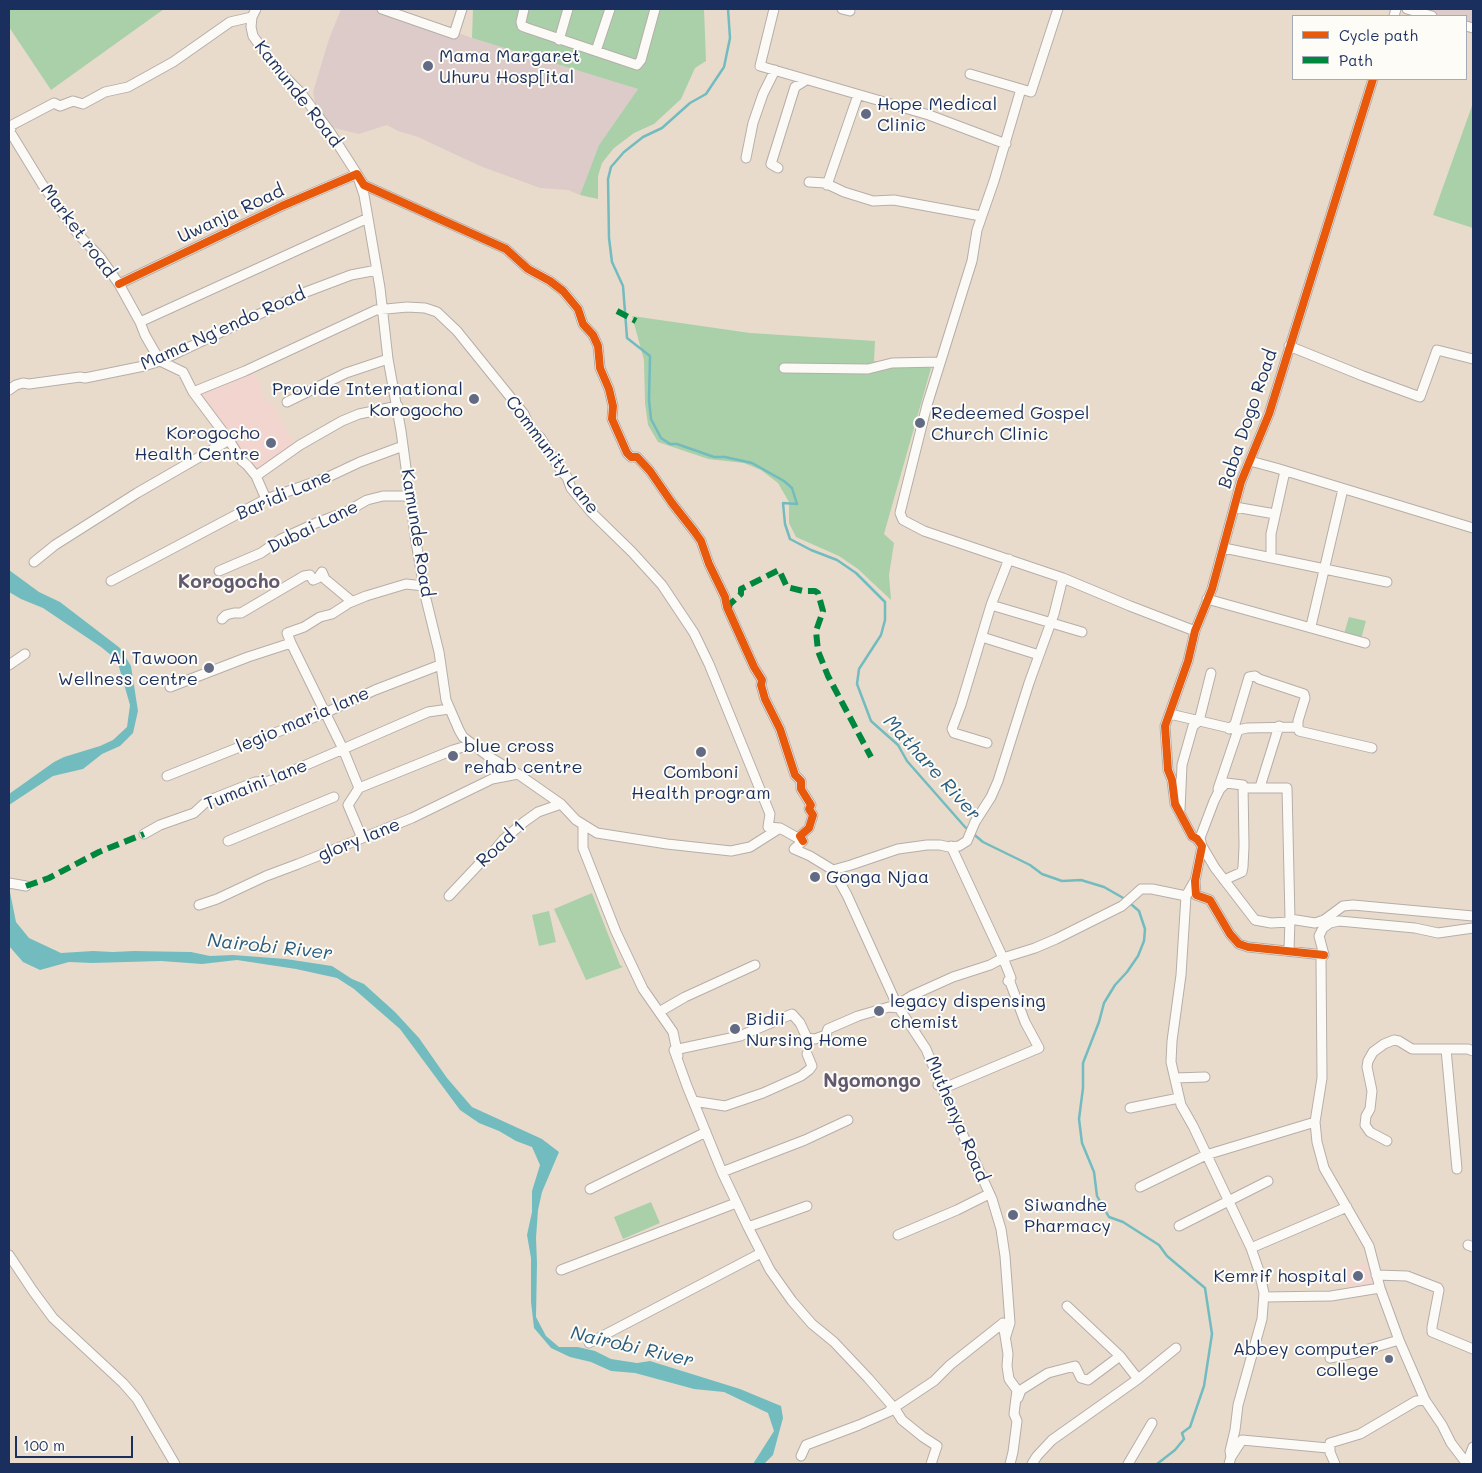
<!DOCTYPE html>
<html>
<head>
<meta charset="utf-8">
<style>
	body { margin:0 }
	#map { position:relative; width:1482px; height:1473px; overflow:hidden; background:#e9dbcc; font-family:Mali,sans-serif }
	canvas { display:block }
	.frame { position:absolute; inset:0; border:10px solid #1b2f5e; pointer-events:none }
	.legend { position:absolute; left:1292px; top:15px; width:175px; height:65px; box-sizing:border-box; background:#fdfcf7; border:1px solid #a3aaba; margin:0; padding:6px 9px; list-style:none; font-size:15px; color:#1b2f5e }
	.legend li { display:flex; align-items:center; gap:10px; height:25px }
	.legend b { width:25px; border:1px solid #a3aaba }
	.scale { position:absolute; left:15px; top:1436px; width:118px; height:22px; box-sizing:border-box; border:2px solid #1b2f5e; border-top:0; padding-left:6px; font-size:15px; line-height:18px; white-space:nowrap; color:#1b2f5e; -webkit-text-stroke:4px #fdfcf7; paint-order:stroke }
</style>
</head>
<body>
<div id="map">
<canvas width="1482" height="1473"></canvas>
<div class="frame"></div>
<ul class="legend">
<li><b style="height:6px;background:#e8590c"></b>Cycle path</li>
<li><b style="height:6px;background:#00873e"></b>Path</li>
</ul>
<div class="scale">100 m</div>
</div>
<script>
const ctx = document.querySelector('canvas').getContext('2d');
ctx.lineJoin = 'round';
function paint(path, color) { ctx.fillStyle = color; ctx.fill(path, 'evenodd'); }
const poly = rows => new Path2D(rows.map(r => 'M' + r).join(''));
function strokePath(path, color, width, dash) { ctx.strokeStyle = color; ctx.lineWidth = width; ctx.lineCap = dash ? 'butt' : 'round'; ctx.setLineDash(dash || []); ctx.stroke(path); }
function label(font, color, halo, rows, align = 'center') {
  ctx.font = font + ' Mali,sans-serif'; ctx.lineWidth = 4; ctx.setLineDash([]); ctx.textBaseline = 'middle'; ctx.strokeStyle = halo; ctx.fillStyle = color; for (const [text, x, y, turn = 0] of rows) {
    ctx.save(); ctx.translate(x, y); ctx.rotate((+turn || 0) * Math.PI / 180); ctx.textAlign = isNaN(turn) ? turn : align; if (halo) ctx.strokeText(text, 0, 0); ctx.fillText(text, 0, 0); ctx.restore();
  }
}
const built = poly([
	[253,371,267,403,272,402,295,446,253,471,201,394],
	[1366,1263,1374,1283,1349,1291,1342,1270]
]);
const industrial = poly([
	[341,9,391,9,472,38,638,89,599,145,580,195,568,190,540,188,480,166,418,137,398,131,387,125,359,134,334,128,318,118,313,92,329,39],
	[1427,9,1473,9,1473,26,1466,24,1466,16,1441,16,1429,12]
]);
const green = poly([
	[9,9,164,9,51,90,9,27],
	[473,9,704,9,706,61,695,68,681,99,654,124,634,133,614,148,602,163,598,176,598,199,580,195,599,145,638,89,472,38],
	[1473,103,1473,228,1433,215],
	[632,316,750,333,875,341,874,361,931,368,884,534,894,543,889,575,891,600,858,569,839,556,796,537,789,523,789,502,778,483,761,470,744,463,708,459,658,442,648,425,645,403,644,360],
	[1349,617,1366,621,1361,639,1344,634],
	[592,893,620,965,623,967,586,980,554,909],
	[549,911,556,942,539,946,532,915],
	[651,1202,660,1223,623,1239,614,1217]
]);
const water = poly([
	[9,570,39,592,60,602,120,648,131,666,138,711,133,733,120,746,102,754,83,769,53,776,9,805,9,794,54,762,64,757,100,746,113,740,127,727,130,705,117,660,101,647,43,608,21,599,9,592],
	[9,887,16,922,29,938,61,953,93,951,113,952,134,951,191,952,210,956,233,955,286,959,332,966,352,979,364,984,395,1012,419,1038,447,1078,472,1107,542,1139,559,1152,542,1192,538,1210,536,1238,537,1263,536,1317,546,1336,559,1347,578,1347,595,1351,611,1359,637,1363,650,1361,740,1389,781,1406,783,1418,773,1455,764,1464,753,1464,774,1431,768,1413,724,1392,694,1389,635,1373,611,1371,591,1362,570,1357,551,1348,534,1328,531,1302,531,1258,527,1235,532,1212,532,1191,540,1165,532,1147,516,1141,499,1131,479,1123,460,1110,400,1029,354,989,337,978,296,969,237,960,202,964,161,961,92,963,69,962,40,970,23,962,9,946]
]);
const stream = poly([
	[728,9,730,38,724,67,706,94,690,103,662,128,643,137,624,152,611,167,608,179,609,238,612,262,623,286,627,338,650,356,649,400,651,419,661,438,670,444,677,444,714,457,725,457,752,463,784,481,792,488,797,504,783,503,785,524,790,539,811,550,837,560,856,573,885,602,885,620,881,635,859,669,857,684,871,721,898,745,907,761,965,827,983,842,1030,865,1042,874,1062,881,1081,880,1104,887,1125,899,1139,911,1145,929,1144,941,1138,956,1127,972,1115,985,1104,1003,1099,1022,1083,1063,1083,1088,1079,1119,1082,1143,1094,1172,1097,1196,1109,1217,1123,1222,1159,1245,1167,1256,1205,1288,1212,1334,1204,1386,1190,1427,1182,1433,1184,1439,1175,1450,1157,1464]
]);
const minor = poly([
	[256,9,252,17,251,27,253,36,277,69,301,93,330,132,357,174,364,195,380,288,388,359,401,431,416,542,426,599,439,652,446,700,459,730,463,737,488,756,518,774,561,804,576,820,597,833,667,844,731,851,750,847,780,828],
	[382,9,454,34,462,9],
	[524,9,521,22,522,26,527,28,637,65,641,60,655,9],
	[774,9,760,66,929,115,1006,144],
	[842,9,850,11],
	[1058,9,1031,92,1021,89,994,181,977,230,972,261,927,405,900,513,903,520,924,531,1063,578],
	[1407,9,1432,16],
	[1394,16,1396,9],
	[1466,26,1473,28],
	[559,40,568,9],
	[596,51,610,9],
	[970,74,1021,89],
	[9,130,42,184,78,234,100,257,119,284,140,322,145,335,160,361,183,372,193,392,229,440,242,461,247,465,256,476,266,499],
	[10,132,12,125,54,103,60,106,73,101,83,104,105,92,128,87,173,62,230,22,252,17],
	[746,158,753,123,763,94,775,70],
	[778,168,771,164,795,87,806,80],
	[809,182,825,183,844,192,873,201,894,200,981,216],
	[827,185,858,95],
	[119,284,282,206,357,174,364,185,506,249,528,269,550,281,563,291,578,309,583,324,593,335,598,346,600,368,609,389,613,406,612,419,627,453,631,457,637,457,650,471,672,503,694,531,701,541,709,564,725,597,727,607,754,667,762,680,761,685,765,699,780,729,795,775,801,781,801,789,811,805,809,809,813,815,809,828,800,836,803,841],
	[140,322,368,218],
	[1289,346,1363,376,1420,397,1437,350,1473,359],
	[784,368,868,369,892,363,940,362],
	[9,390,16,385,23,383,29,384,80,377,85,378,144,366,160,361,306,292,351,275,377,270],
	[193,392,245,371,376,310,407,307,425,308,437,312,457,331,524,414,531,430,540,437,562,472,567,477,571,488,591,512,632,552,662,585,694,633,709,664,770,814,768,827,780,828,803,841],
	[287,402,346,373,388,359],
	[1250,461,1276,468,1473,528],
	[256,476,300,445,342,421,359,414,398,406],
	[1235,507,1275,514],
	[1224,548,1387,582],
	[1271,557,1271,534,1285,471],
	[34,562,55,545,137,493,229,440],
	[219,571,261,553,281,539,316,523,346,512,367,500,383,496,409,496],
	[111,581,266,499,326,478,360,462,403,446],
	[1207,599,1365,643],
	[991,605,1082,632],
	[222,619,226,615,234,613,241,613,304,576,310,575,313,580,318,578,322,572,325,579,349,599,349,603],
	[1311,626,1343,489],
	[982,637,1039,655],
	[291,643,343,749,359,788,348,805,362,838],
	[9,665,25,654],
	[170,687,248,657,291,643,287,633,304,627,320,617,332,614,349,603,366,596,406,584,424,586],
	[1170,714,1238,730,1247,728,1298,727],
	[1229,729,1235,724,1249,677,1255,676,1259,679,1304,694,1305,698,1298,721,1298,727,1299,731,1372,748],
	[987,743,954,733,952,729,961,705,991,605,1009,559],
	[343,749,428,712,449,709],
	[167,776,325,713,375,690,440,665],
	[1260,787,1279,726],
	[359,788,453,750,473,744],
	[1218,789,1238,730],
	[1180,810,1182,765,1193,726,1199,721,1211,673],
	[583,826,583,848,616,932,643,989,673,1032,678,1056],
	[144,834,160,825,194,813,207,801,255,782,269,781,343,749],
	[228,841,334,797],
	[803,841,794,849,810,856,833,870,847,895,897,1005,926,1049,949,1104,992,1199,1001,1229,1005,1256,1010,1323,1006,1336,1003,1323,1008,1354,1007,1366,1009,1379,1017,1390,1014,1414,1017,1421,1013,1452,1010,1464],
	[833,870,851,865,898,849,927,845,940,845,949,847,959,846,967,841,975,822,991,797,998,781,1029,683,1054,614,1063,578,1130,606,1195,631],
	[1224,880,1242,872,1243,867,1244,846,1243,785],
	[1194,882,1186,896,1181,975,1172,1041,1171,1062,1181,1105,1193,1126,1251,1248,1259,1271,1264,1293,1262,1319,1238,1405,1235,1430,1230,1451,1231,1457,1229,1464],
	[9,883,26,886],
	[449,896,482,861,493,852,503,840,524,822,538,812,561,804],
	[199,905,217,899,266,876,298,864,412,818,492,779,518,774],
	[1290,919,1315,923,1324,920,1343,906,1353,905,1473,916],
	[1289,951,1290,919,1287,788,1244,788,1243,785,1226,783,1220,789,1214,801,1200,838,1202,846,1215,868,1255,920,1271,923,1290,922],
	[1324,955,1248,947,1239,944,1230,934,1210,900,1196,895,1195,881,1202,846,1197,839,1192,836,1175,804,1172,780,1168,770,1165,726,1188,661,1195,631,1212,589,1241,482,1269,414,1373,79],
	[1324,955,1321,959,1322,1078,1315,1122,1317,1142,1324,1168,1369,1246,1380,1288,1399,1340,1425,1400,1442,1425,1451,1443,1467,1464],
	[1324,955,1319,936,1323,928,1330,923,1339,921,1415,928,1438,933,1473,928],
	[897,1005,913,995,953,977,990,965,1003,958,1035,948,1056,939,1122,906,1141,889,1152,889,1186,896],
	[659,1012,685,997,755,965],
	[1446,1049,1457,1169],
	[674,1050,687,1086,722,1172,748,1227,770,1270,792,1301,812,1324,834,1342,868,1378,895,1409,902,1420,923,1437,937,1446,931,1464],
	[674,1050,740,1036,792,1014,800,1023,807,1038,815,1039,826,1035,828,1029,858,1016,889,1007,899,1008],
	[1175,1078,1205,1077],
	[938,1085,944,1088,1039,1048,1025,1022,1010,982,1008,981,1011,978,1003,958,951,846],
	[693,1101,725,1106,763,1093,801,1076,809,1070,812,1066,807,1054],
	[1130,1108,1179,1098],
	[1387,1141,1370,1132,1365,1125,1366,1116,1370,1109,1372,1091,1367,1067,1368,1061,1373,1052,1384,1044,1394,1040,1399,1041,1412,1049,1468,1049,1473,1051],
	[722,1172,805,1140,848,1120],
	[1140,1187,1206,1155,1315,1122],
	[590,1189,706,1132],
	[1179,1226,1268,1181],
	[748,1227,807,1206],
	[898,1235,957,1210,989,1194],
	[1468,1245,1473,1247],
	[1251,1248,1347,1207],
	[9,1255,33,1291,53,1318,123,1383,137,1399,175,1464],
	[561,1270,736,1203],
	[1376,1275,1407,1276,1438,1288,1439,1290,1432,1327,1432,1332,1473,1349],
	[1264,1297,1331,1296,1380,1288],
	[589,1343,761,1253],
	[1330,1358,1355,1353,1399,1340],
	[1138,1379,1176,1348],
	[1018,1398,1021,1390,1048,1373,1075,1366,1081,1378,1088,1380,1120,1356],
	[1330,1452,1335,1464],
	[1330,1453,1330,1443,1360,1434,1416,1401,1425,1400],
	[801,1456,806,1445,859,1425,895,1409,889,1411,934,1381,950,1365,1003,1323],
	[1231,1457,1242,1440,1328,1448],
	[1468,1460,1473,1447],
	[1032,1464,1037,1456,1052,1440,1138,1379,1120,1356,1067,1306],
	[1128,1464,1152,1423]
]);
const quiet = poly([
	[617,311,636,321],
	[729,609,729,605,741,594,741,589,779,570,787,587,803,591,815,591,818,593,823,611,816,631,818,651,828,676,871,757],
	[26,886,49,878,99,852,144,834]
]);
const cycleway = poly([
	[119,284,282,206,357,174,364,185,506,249,528,269,550,281,563,291,578,309,583,324,593,335,598,346,600,368,609,389,613,406,612,419,627,453,631,457,637,457,650,471,672,503,694,531,701,541,709,564,725,597,727,607,754,667,762,680,761,685,765,699,780,729,795,775,801,781,801,789,811,805,809,809,813,815,809,828,800,836,803,841],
	[1324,955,1248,947,1239,944,1230,934,1210,900,1196,895,1195,881,1202,846,1197,839,1192,836,1175,804,1172,780,1168,770,1165,726,1188,661,1195,631,1212,589,1241,482,1269,414,1373,79]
]);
const markers = [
	[428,66,6,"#636b84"],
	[866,114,6,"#636b84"],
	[474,399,6,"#636b84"],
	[920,423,6,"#636b84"],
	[271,443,6,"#636b84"],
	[209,668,6,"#636b84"],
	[701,752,6,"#636b84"],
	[453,756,6,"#636b84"],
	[815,877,6,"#636b84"],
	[879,1011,6,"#636b84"],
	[735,1029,6,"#636b84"],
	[1013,1215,6,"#636b84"],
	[1358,1276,6,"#636b84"],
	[1389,1359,5,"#636b84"]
];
const poiNames = [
	["Mama Margaret",439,56],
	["Uhuru Hosp[ital",439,77],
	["Hope Medical",877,104],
	["Clinic",877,125],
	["Provide International",463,389,"right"],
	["Korogocho",463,410,"right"],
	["Redeemed Gospel",931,413],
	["Church Clinic",931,434],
	["Korogocho",260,433,"right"],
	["Health Centre",260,454,"right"],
	["Al Tawoon",198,658,"right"],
	["Wellness centre",198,679,"right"],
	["blue cross",464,746],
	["rehab centre",464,767],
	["Comboni",701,772,"center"],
	["Health program",701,793,"center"],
	["Gonga Njaa",826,877],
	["legacy dispensing",890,1001],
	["chemist",890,1022],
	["Bidii",746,1019],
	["Nursing Home",746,1040],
	["Siwandhe",1024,1205],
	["Pharmacy",1024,1226],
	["Kemrif hospital",1347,1276,"right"],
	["Abbey computer",1379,1349,"right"],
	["college",1379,1370,"right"]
];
const streetNames = [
	["Kamunde Road",298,94,52],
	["Uwanja Road",231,214,-25],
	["Market road",78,231,53],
	["Mama Ng'endo Road",223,329,-24],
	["Baba Dogo Road",1248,419,-71],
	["Community Lane",552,455,53],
	["Baridi Lane",284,495,-23],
	["Dubai Lane",313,527,-26],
	["Kamunde Road",417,533,81],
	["legio maria lane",303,720,-23],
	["Tumaini lane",256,785,-22],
	["glory lane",359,840,-22],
	["Road 1",501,844,-43],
	["Muthenya Road",957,1119,67]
];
const neighbourhoodNames = [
	["Korogocho",229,582],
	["Ngomongo",872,1081]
];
const waterNames = [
	["Mathare River",932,768,48],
	["Nairobi River",270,947,6],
	["Nairobi River",632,1347,13]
];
paint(built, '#f1d5ce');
paint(industrial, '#dccbc8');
paint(green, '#a9d0a8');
paint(water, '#72bcc0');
strokePath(stream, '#72bcc0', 2.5);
strokePath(minor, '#b5aea9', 11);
strokePath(minor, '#fcfaf7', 9);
strokePath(quiet, '#00873e', 6, [12, 6]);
strokePath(cycleway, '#e8590c', 8);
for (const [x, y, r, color] of markers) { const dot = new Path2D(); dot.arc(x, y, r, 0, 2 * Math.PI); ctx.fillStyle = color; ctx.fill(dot); strokePath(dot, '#fdfcf7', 2); }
label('18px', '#1b2f5e', '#fdfcf7', poiNames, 'left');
label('18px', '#1b2f5e', '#fdfcf7', streetNames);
label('bold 19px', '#63596e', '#fdfcf7', neighbourhoodNames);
label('italic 19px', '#285c7f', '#fdfcf7', waterNames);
</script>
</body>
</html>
